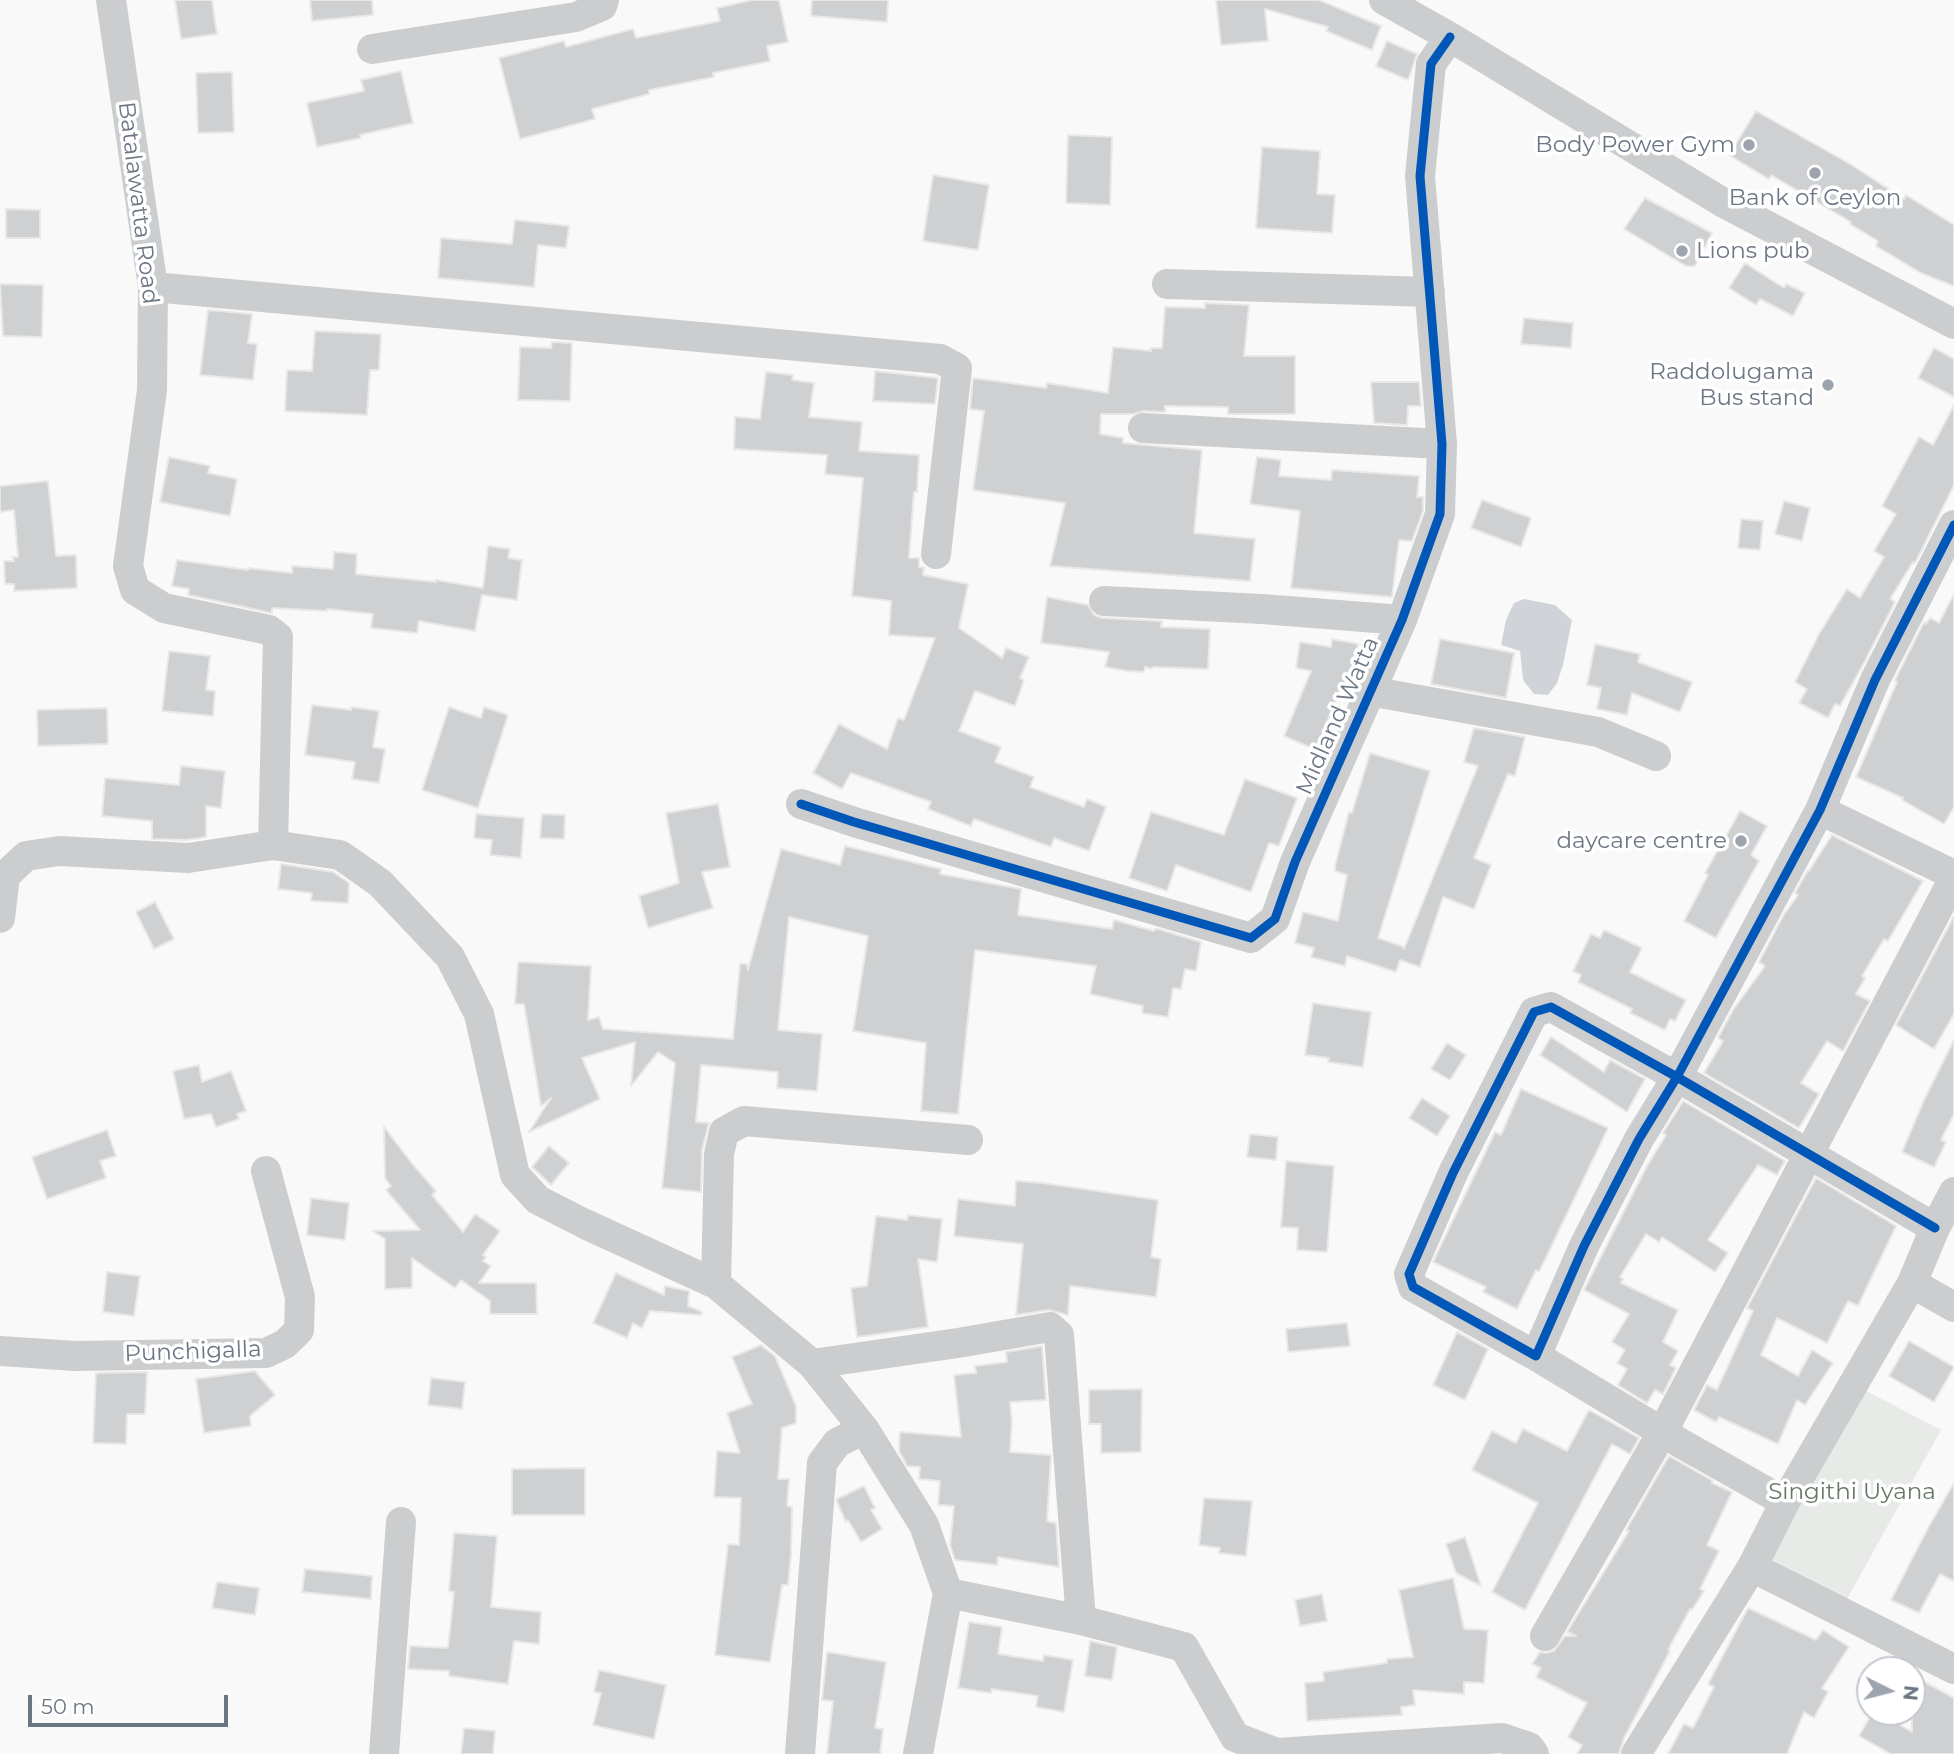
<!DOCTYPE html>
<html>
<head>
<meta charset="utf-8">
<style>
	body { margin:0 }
	#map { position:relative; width:1954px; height:1754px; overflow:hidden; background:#f9f9f9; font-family:Montserrat,sans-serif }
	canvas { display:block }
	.north { position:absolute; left:1856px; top:1656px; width:70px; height:70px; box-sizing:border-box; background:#fff; border:2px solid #c4c8ce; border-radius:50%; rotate:96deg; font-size:19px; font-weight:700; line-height:28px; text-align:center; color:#6c7685 }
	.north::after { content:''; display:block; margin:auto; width:24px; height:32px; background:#9da4ae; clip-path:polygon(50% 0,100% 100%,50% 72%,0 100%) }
	.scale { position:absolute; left:28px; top:1695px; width:200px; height:32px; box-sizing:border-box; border:4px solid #6c7685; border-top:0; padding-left:9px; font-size:21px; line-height:24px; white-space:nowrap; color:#6c7685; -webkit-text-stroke:5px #fff; paint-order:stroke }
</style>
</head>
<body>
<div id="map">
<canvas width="1954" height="1754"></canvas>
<div class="north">N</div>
<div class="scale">50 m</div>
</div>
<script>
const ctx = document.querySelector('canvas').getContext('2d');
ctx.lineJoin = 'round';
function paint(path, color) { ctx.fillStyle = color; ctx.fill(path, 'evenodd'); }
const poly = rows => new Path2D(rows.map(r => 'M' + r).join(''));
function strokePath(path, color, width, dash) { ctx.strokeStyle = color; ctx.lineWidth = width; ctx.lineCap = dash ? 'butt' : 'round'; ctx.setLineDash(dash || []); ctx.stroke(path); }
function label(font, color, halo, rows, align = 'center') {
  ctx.font = font + ' Montserrat,sans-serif'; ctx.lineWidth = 7; ctx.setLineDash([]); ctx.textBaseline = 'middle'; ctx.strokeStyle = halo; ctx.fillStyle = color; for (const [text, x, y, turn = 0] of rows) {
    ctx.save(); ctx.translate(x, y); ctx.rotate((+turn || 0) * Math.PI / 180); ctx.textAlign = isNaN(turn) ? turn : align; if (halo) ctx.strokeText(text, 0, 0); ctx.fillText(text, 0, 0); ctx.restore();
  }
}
const green = poly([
	[1857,1386,1941,1430,1847,1599,1764,1555]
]);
const water = poly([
	[1524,599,1555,605,1572,620,1563,665,1557,683,1548,695,1534,694,1523,680,1520,651,1501,645,1506,620,1514,603]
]);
const building = poly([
	[175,0,212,0,217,34,181,39,175,0],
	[310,0,372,0,373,15,312,21,310,0],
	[752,0,779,0,788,42,767,46,770,61,713,73,714,77,649,90,649,94,592,109,595,119,520,139,499,58,564,41,566,47,633,29,636,38,720,21,717,8,752,0],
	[812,0,888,0,887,22,811,16,812,0],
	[1216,0,1319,0,1381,26,1372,50,1326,31,1328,27,1265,9,1268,41,1221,45,1216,0],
	[1387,41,1417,54,1408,80,1376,66,1387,41],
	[401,71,413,123,360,135,361,138,317,147,307,103,364,91,361,80,401,71],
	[232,72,234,132,198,133,196,73,232,72],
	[1756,111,1850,164,1904,199,1906,195,1954,225,1954,286,1921,273,1876,246,1878,241,1850,224,1851,222,1771,175,1769,179,1729,155,1756,111],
	[1068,135,1112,137,1110,205,1066,203,1068,135],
	[1262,147,1320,151,1317,194,1335,195,1332,233,1256,228,1262,147],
	[933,175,989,185,978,250,923,241,933,175],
	[1645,198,1712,233,1695,266,1686,266,1624,229,1645,198],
	[6,209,40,210,40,238,6,238,6,209],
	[515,220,569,226,566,248,538,245,534,287,438,278,441,238,512,244,515,220],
	[1745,263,1784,288,1786,284,1805,293,1793,316,1760,299,1756,305,1729,288,1745,263],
	[0,284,43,285,42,337,3,336,0,284],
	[1205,303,1249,305,1244,356,1295,356,1295,414,1228,414,1228,407,1165,406,1165,412,1144,411,1133,414,1101,414,1100,434,1123,438,1123,443,1202,450,1194,533,1255,539,1250,581,1050,566,1065,503,973,490,984,411,970,409,973,378,1046,388,1047,383,1108,393,1113,347,1151,351,1151,348,1162,348,1165,307,1205,308,1205,303],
	[208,310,252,314,248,343,257,344,253,380,200,375,208,310],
	[1524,318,1573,323,1571,348,1521,344,1524,318],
	[315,331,381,334,379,370,370,370,367,415,285,411,287,370,312,371,315,331],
	[552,342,572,343,570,401,518,400,520,347,551,348,552,342],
	[1934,348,1954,359,1954,397,1918,378,1934,348],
	[875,371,938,378,935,404,873,401,875,371],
	[766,372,793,375,792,380,814,383,809,417,862,422,859,451,919,455,917,492,914,492,909,558,919,558,919,567,924,568,923,575,968,584,959,628,1002,658,1006,648,1029,657,1020,678,1024,680,1015,706,975,691,959,731,1001,747,995,762,1034,777,1030,787,1084,807,1087,799,1106,807,1089,851,1054,838,1051,847,974,819,971,826,928,809,931,802,851,773,842,789,813,773,839,724,887,749,898,718,904,720,935,638,889,635,891,601,852,596,863,478,825,474,827,455,734,449,735,417,760,419,766,372],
	[1371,382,1419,382,1421,406,1408,406,1407,425,1374,423,1371,382],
	[1954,405,1954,485,1915,563,1913,562,1890,599,1895,602,1865,661,1840,706,1835,704,1828,718,1799,703,1807,689,1795,682,1819,634,1847,589,1860,598,1884,557,1874,551,1896,514,1882,506,1919,437,1933,445,1954,405],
	[169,457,210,466,208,473,237,479,230,516,160,502,169,457],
	[1257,457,1281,460,1279,476,1331,480,1332,470,1419,476,1417,497,1423,497,1423,511,1412,541,1399,540,1392,597,1291,588,1300,511,1250,504,1257,457],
	[48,481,56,556,76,555,77,588,14,591,14,584,5,584,4,561,14,561,13,557,18,557,14,510,0,512,0,486,48,481],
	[1482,500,1531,518,1521,547,1471,528,1482,500],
	[1784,501,1810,508,1802,541,1775,534,1784,501],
	[1741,519,1763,521,1760,550,1738,548,1741,519],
	[488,546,510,549,508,558,522,560,517,600,482,595,475,631,419,621,417,633,371,628,373,614,327,609,327,611,272,608,272,613,188,595,189,589,172,586,177,560,248,570,248,568,292,573,292,566,333,569,334,552,357,554,356,574,436,582,436,580,483,588,488,546],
	[1954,594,1954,807,1944,824,1902,800,1903,798,1856,777,1897,682,1895,680,1924,622,1926,624,1930,618,1939,623,1954,594],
	[1047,597,1088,605,1094,615,1102,618,1162,621,1161,627,1210,629,1208,669,1153,667,1152,669,1145,667,1144,672,1127,671,1105,667,1109,652,1041,643,1047,597],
	[1332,639,1358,644,1350,687,1342,685,1316,750,1284,736,1311,671,1296,668,1300,642,1331,647,1332,639],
	[1440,639,1514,653,1506,698,1431,684,1440,639],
	[1595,644,1640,654,1638,662,1692,682,1680,712,1632,693,1627,715,1597,709,1601,688,1587,685,1595,644],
	[169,651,210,656,206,690,215,691,213,716,162,711,169,651],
	[312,705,351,710,351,707,379,711,373,747,385,749,379,783,352,779,355,762,305,755,312,705],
	[449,707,481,718,484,707,508,715,478,808,422,790,449,707],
	[107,708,108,744,38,746,37,710,107,708],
	[1474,728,1525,737,1515,776,1508,774,1474,858,1491,865,1474,909,1443,897,1420,967,1400,960,1396,972,1347,956,1345,966,1311,957,1314,948,1295,943,1303,912,1338,921,1347,875,1335,871,1335,866,1349,812,1352,813,1370,753,1430,771,1378,938,1404,947,1404,949,1478,766,1464,762,1474,728],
	[181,766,225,771,221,808,206,806,206,837,187,840,152,839,152,821,102,816,105,778,179,785,181,766],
	[1245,779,1297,798,1279,846,1269,843,1251,892,1176,865,1167,891,1129,878,1151,812,1224,835,1245,779],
	[718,804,730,867,702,872,713,908,648,928,639,896,679,883,666,813,718,804],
	[1740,811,1767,826,1751,855,1759,861,1716,938,1684,921,1708,875,1705,873,1740,811],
	[476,814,524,818,521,858,490,855,492,840,474,838,476,814],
	[542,814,565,815,564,839,540,838,542,814],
	[1832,835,1923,881,1888,941,1884,939,1862,976,1865,978,1856,994,1870,1001,1843,1051,1827,1041,1801,1083,1819,1094,1799,1128,1704,1073,1723,1041,1718,1038,1733,1010,1765,966,1759,962,1783,916,1798,895,1795,893,1808,870,1809,871,1832,835],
	[845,846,941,869,940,874,1021,889,1018,915,1112,929,1114,920,1154,931,1155,929,1158,929,1201,942,1196,971,1185,969,1181,989,1173,988,1168,1017,1142,1013,1143,1006,1090,994,1096,966,975,950,958,1114,921,1111,926,1043,853,1031,868,936,789,917,778,1030,822,1034,817,1091,777,1088,778,1072,701,1065,696,1122,709,1123,702,1150,701,1192,662,1188,675,1063,658,1052,631,1086,635,1042,582,1058,600,1099,529,1132,551,1098,541,1106,524,1004,515,1004,518,962,591,966,588,1020,599,1017,603,1029,733,1039,740,964,747,964,748,970,781,849,840,865,845,846],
	[281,864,333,872,349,883,348,903,311,901,312,893,278,889,281,864],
	[155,902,174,939,154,949,136,912,155,902],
	[1954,916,1954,1014,1934,1049,1896,1025,1954,916],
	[1604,930,1642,948,1630,972,1686,1000,1675,1021,1670,1019,1665,1030,1630,1013,1632,1009,1578,982,1581,975,1573,971,1591,934,1600,938,1604,930],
	[1313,1003,1371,1012,1363,1067,1328,1062,1329,1058,1305,1055,1313,1003],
	[1551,1037,1604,1072,1610,1060,1645,1079,1627,1112,1540,1055,1551,1037],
	[1954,1040,1954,1114,1941,1140,1946,1142,1934,1167,1902,1152,1924,1100,1954,1040],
	[1447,1043,1466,1055,1450,1080,1431,1069,1447,1043],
	[199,1065,202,1082,231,1071,246,1111,237,1114,239,1119,216,1127,211,1114,184,1119,173,1071,199,1065],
	[1521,1089,1608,1128,1539,1272,1536,1270,1517,1309,1483,1292,1486,1287,1433,1262,1495,1132,1501,1135,1521,1089],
	[1422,1098,1450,1116,1437,1136,1409,1118,1422,1098],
	[1683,1101,1785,1161,1777,1175,1758,1165,1708,1240,1728,1253,1715,1272,1662,1237,1659,1242,1646,1234,1620,1277,1623,1279,1621,1283,1678,1310,1663,1342,1678,1351,1670,1365,1676,1368,1663,1394,1655,1390,1647,1403,1618,1385,1627,1369,1617,1363,1625,1350,1612,1342,1629,1314,1584,1290,1647,1166,1666,1135,1663,1133,1683,1101],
	[384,1127,414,1166,436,1191,432,1195,463,1232,475,1214,500,1231,483,1255,486,1257,483,1261,491,1266,479,1283,536,1283,537,1314,490,1314,490,1301,461,1280,455,1288,412,1258,412,1288,385,1289,385,1239,373,1231,420,1230,386,1190,391,1186,385,1178,384,1127],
	[107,1130,116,1156,100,1161,106,1178,47,1199,32,1157,107,1130],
	[1250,1134,1278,1137,1276,1160,1247,1157,1250,1134],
	[549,1146,569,1163,551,1185,532,1167,549,1146],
	[1286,1161,1334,1166,1327,1252,1297,1250,1298,1228,1281,1227,1286,1161],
	[1816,1178,1896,1226,1858,1306,1848,1301,1827,1343,1777,1318,1761,1355,1798,1376,1812,1350,1833,1363,1805,1405,1797,1400,1778,1444,1719,1417,1716,1422,1694,1410,1707,1385,1717,1390,1753,1311,1747,1308,1816,1178],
	[1016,1181,1043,1183,1158,1200,1151,1257,1161,1259,1156,1297,1070,1286,1068,1315,1048,1310,1016,1315,1023,1244,954,1236,958,1199,1015,1206,1016,1181],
	[311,1198,349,1203,345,1240,307,1235,311,1198],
	[908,1215,942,1219,937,1262,918,1259,928,1327,857,1337,851,1288,867,1286,876,1216,907,1220,908,1215],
	[107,1272,140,1276,134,1316,103,1312,107,1272],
	[616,1273,664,1295,665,1286,689,1291,688,1306,702,1312,701,1315,650,1311,642,1328,633,1323,627,1338,593,1323,616,1273],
	[1347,1323,1350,1346,1288,1352,1286,1329,1347,1323],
	[1457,1332,1488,1349,1465,1400,1433,1385,1457,1332],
	[1909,1341,1954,1367,1934,1402,1889,1376,1909,1341],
	[761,1345,775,1356,796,1406,796,1423,782,1428,778,1479,789,1479,787,1506,792,1507,791,1556,788,1585,782,1585,770,1662,715,1655,728,1544,739,1545,741,1498,714,1497,717,1451,740,1453,727,1413,752,1404,732,1357,761,1345],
	[1042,1346,1046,1400,1010,1402,1012,1421,1010,1452,1051,1455,1047,1521,1056,1523,1059,1567,998,1557,997,1565,955,1560,950,1545,954,1506,938,1505,940,1481,919,1479,920,1467,907,1466,899,1451,900,1432,961,1437,954,1375,976,1373,975,1366,1007,1362,1006,1352,1042,1346],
	[255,1371,275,1395,250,1416,251,1426,204,1433,196,1379,255,1371],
	[147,1372,145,1414,127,1414,126,1444,93,1443,96,1373,147,1372],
	[431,1378,465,1382,462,1409,428,1405,431,1378],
	[1142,1389,1141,1452,1101,1453,1101,1424,1089,1424,1089,1390,1142,1389],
	[1589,1410,1639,1438,1630,1454,1612,1444,1525,1610,1492,1592,1538,1503,1472,1470,1492,1431,1516,1443,1523,1429,1567,1451,1589,1410],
	[1669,1456,1713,1481,1712,1483,1732,1492,1707,1545,1719,1551,1700,1589,1704,1591,1692,1610,1690,1609,1668,1650,1670,1651,1624,1738,1619,1754,1577,1754,1582,1745,1568,1737,1587,1703,1536,1677,1541,1668,1532,1664,1540,1652,1546,1653,1554,1651,1565,1636,1576,1636,1567,1632,1629,1531,1626,1530,1669,1456],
	[585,1468,585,1515,512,1515,512,1469,585,1468],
	[1954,1483,1954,1581,1940,1574,1919,1613,1891,1600,1928,1528,1954,1483],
	[864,1486,875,1508,871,1510,882,1529,861,1542,848,1520,846,1522,837,1502,837,1499,864,1486],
	[1204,1498,1252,1501,1246,1556,1219,1553,1220,1548,1199,1545,1204,1498],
	[454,1533,497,1536,491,1607,541,1612,539,1644,514,1641,508,1684,449,1676,449,1671,408,1669,410,1646,448,1648,454,1592,449,1591,454,1533],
	[1465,1537,1481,1586,1456,1573,1446,1544,1465,1537],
	[305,1569,372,1576,371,1599,302,1592,305,1569],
	[1453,1578,1464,1629,1488,1630,1484,1683,1464,1682,1464,1694,1413,1690,1415,1705,1401,1707,1402,1715,1307,1721,1305,1683,1324,1681,1323,1672,1387,1663,1387,1659,1413,1657,1399,1590,1453,1578],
	[217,1582,259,1588,255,1615,212,1608,217,1582],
	[1322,1594,1327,1621,1300,1626,1295,1600,1322,1594],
	[1748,1608,1816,1640,1823,1630,1849,1647,1822,1688,1828,1692,1814,1718,1804,1712,1787,1754,1668,1754,1684,1724,1693,1728,1714,1687,1708,1684,1748,1608],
	[969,1622,1002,1627,998,1654,1043,1661,1044,1655,1073,1660,1064,1712,1036,1707,1038,1696,992,1689,991,1693,958,1688,969,1622],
	[1090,1641,1117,1647,1112,1680,1085,1676,1090,1641],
	[827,1652,886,1662,875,1728,883,1729,880,1754,827,1754,833,1701,822,1700,827,1652],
	[599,1670,666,1685,654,1739,593,1725,601,1693,594,1692,599,1670],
	[1912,1675,1954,1698,1954,1754,1891,1754,1859,1736,1873,1712,1878,1712,1912,1732,1912,1675],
	[464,1728,495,1731,493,1754,461,1754,464,1728]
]);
const minor = poly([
	[111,0,153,287,152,390,128,566,135,590,164,608,269,630,278,637,273,845],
	[1384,0,1450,37,1722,202,1954,324],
	[372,49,576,17,602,6,604,0],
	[1167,284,1430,292],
	[153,287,940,359,957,368,936,554],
	[1143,428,1442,444],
	[1104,601,1262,609,1402,620],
	[1369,691,1598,732,1656,756],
	[801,804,854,822,1251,938,1275,919,1295,862,1402,620,1440,514,1442,444,1420,176,1431,64,1450,37],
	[1820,810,1954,875],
	[0,918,5,876,26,856,59,851,188,858,273,845,340,855,380,883,450,957,479,1014,515,1175,538,1200,585,1224,716,1284,812,1364,864,1429,924,1525,948,1593],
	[1935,1228,1677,1077,1551,1007,1534,1012,1453,1173,1409,1274,1413,1287,1536,1356,1584,1246,1639,1139,1677,1077,1820,810,1875,680,1954,525],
	[1912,1283,1954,1307],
	[716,1284,719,1154,724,1132,744,1121,968,1140],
	[0,1351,75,1356,266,1353,285,1344,299,1330,300,1297,266,1171],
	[1536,1356,1682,1444,1785,1502],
	[812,1364,958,1343,1050,1327,1059,1335,1081,1620],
	[1752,1567,1954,1669],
	[948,1593,1081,1620,1184,1647,1235,1737,1277,1753,1502,1738,1529,1747,1534,1754],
	[1545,1636,1663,1431,1954,878],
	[384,1754,401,1522],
	[800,1754,822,1463,837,1443,864,1429],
	[918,1754,948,1593],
	[1636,1754,1752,1567,1785,1502,1912,1283,1935,1228,1954,1192]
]);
const cycleway = poly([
	[801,804,854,822,1251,938,1275,919,1295,862,1402,620,1440,514,1442,444,1420,176,1431,64,1450,37],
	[1935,1228,1677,1077,1551,1007,1534,1012,1453,1173,1409,1274,1413,1287,1536,1356,1584,1246,1639,1139,1677,1077,1820,810,1875,680,1954,525]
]);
const markers = [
	[1749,145,7,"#9da4ae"],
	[1815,173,7,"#9da4ae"],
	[1682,251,7,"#9da4ae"],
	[1828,385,7,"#9da4ae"],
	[1741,841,7,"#9da4ae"]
];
const poiNames = [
	["Body Power Gym",1735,145],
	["Bank of Ceylon",1815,198,"center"],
	["Lions pub",1696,251,"left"],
	["Raddolugama",1814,372],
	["Bus stand",1814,398],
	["daycare centre",1727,841]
];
const streetNames = [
	["Batalawatta Road",138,203,83],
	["Midland Watta",1338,716,-66],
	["Punchigalla",193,1352,-2]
];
const parkNames = [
	["Singithi Uyana",1852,1492]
];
paint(green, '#e7eae7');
paint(water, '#d0d4d8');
paint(building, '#cfd0d2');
strokePath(building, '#e8e8e8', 2);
strokePath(minor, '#cccdce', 30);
strokePath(cycleway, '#0057b8', 9);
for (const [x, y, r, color] of markers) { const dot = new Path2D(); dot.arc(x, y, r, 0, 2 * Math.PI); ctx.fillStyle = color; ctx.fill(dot); strokePath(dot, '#fff', 2.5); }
label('23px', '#6c7685', '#fff', poiNames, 'right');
label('23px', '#6c7685', '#fff', streetNames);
label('23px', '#667866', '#fff', parkNames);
</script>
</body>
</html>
